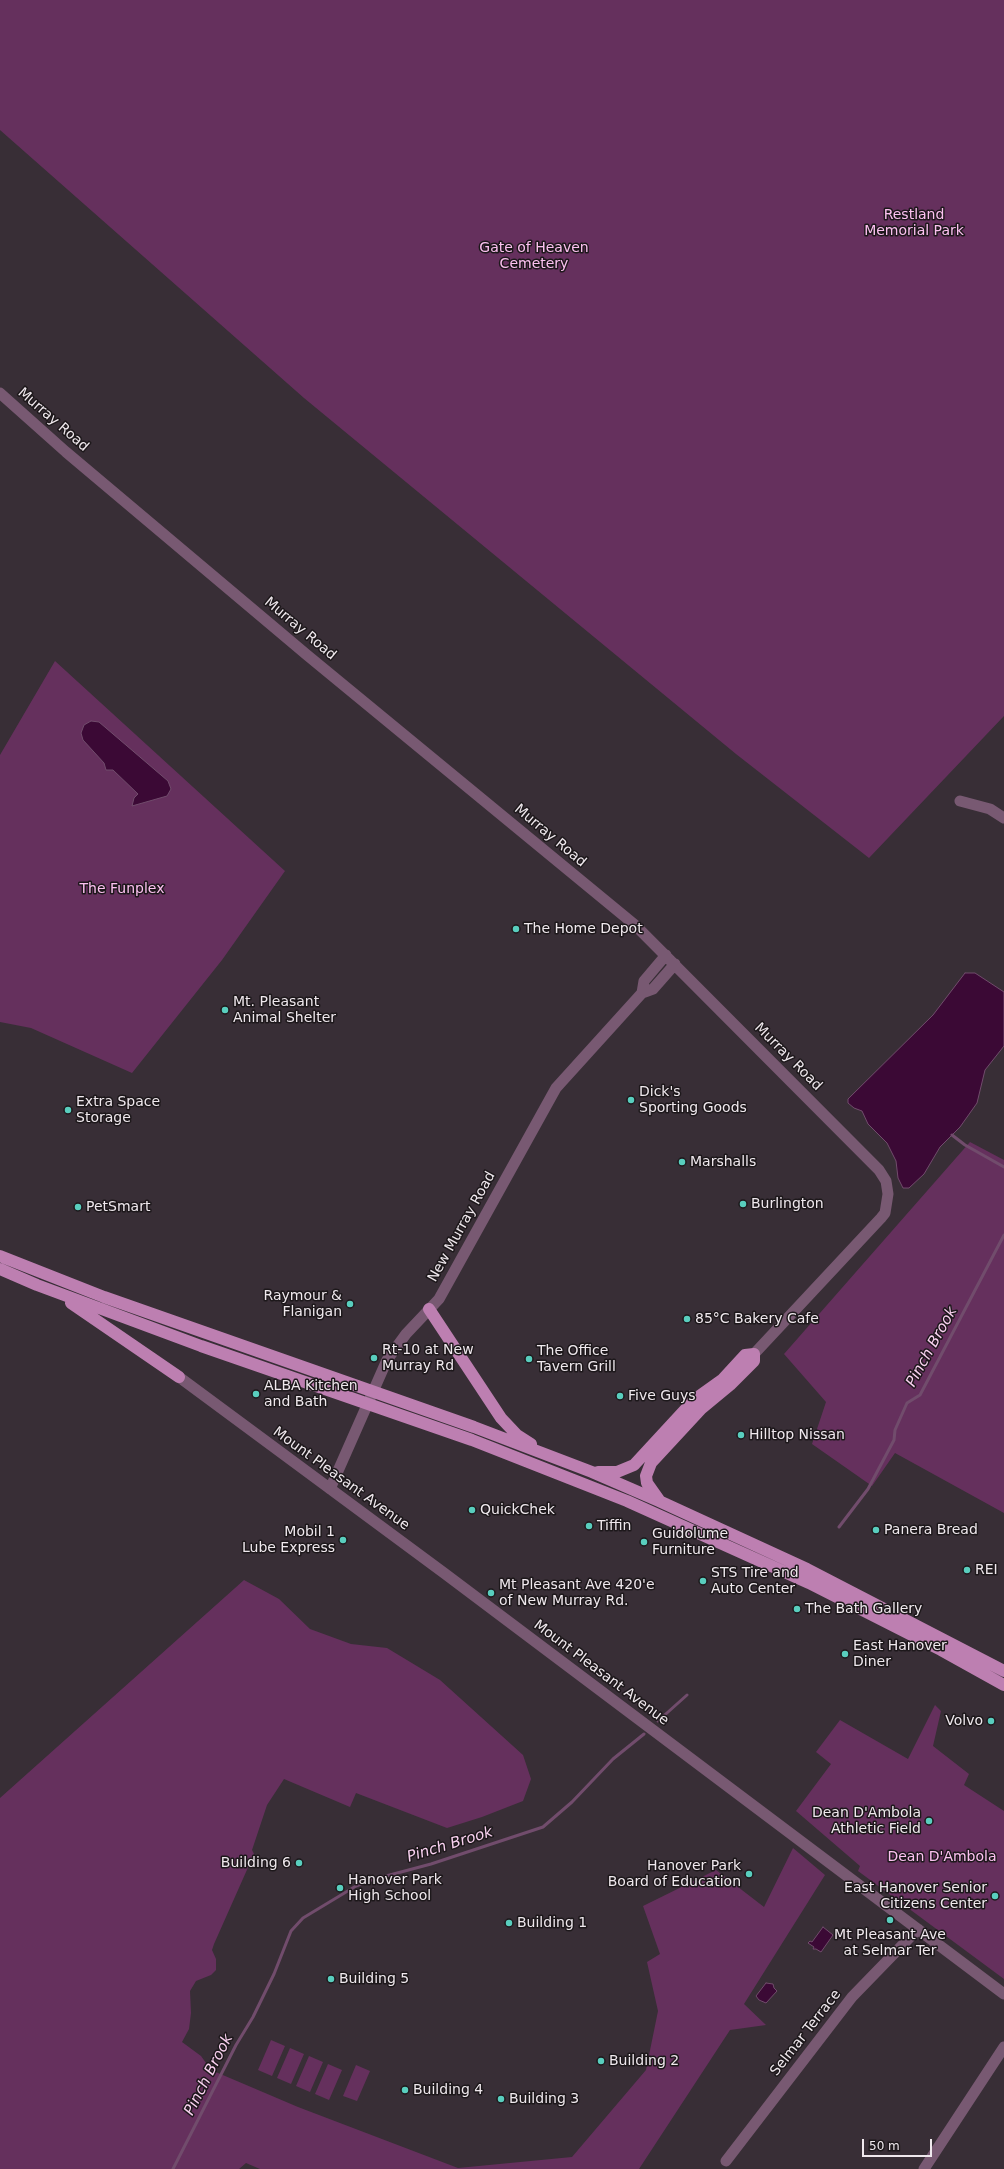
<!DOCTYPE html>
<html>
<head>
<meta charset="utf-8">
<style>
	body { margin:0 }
	#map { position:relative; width:1004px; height:2169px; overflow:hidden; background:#382e36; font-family:"DejaVu Sans",sans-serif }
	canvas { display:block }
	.scale { position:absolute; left:862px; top:2139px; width:70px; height:18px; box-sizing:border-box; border:2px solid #efe8ed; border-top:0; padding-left:5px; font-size:12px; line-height:14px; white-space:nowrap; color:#efe8ed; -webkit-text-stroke:3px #1d181b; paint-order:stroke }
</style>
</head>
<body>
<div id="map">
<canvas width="1004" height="2169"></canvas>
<div class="scale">50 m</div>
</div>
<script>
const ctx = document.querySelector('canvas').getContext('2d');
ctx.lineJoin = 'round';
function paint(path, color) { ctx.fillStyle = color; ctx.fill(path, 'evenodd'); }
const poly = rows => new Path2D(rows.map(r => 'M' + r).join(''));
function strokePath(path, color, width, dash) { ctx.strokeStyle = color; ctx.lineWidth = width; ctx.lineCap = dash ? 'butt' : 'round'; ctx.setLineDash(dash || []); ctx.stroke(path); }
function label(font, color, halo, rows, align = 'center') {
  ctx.font = font + ' "DejaVu Sans",sans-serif'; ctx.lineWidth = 3; ctx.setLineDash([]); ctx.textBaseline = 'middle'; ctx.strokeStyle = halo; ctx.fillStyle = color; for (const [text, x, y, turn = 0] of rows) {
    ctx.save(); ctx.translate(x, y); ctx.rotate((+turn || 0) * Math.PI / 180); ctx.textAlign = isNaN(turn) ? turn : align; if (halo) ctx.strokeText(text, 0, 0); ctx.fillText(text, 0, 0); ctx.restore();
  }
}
const green = poly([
	[0,0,1004,0,1004,716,869,858,736,754,304,398,0,130],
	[55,661,285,871,222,960,132,1073,31,1028,0,1022,0,755],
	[970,1142,1004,1160,1004,1513,895,1453,872,1486,812,1444,826,1402,784,1354],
	[244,1580,279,1599,310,1629,351,1644,387,1648,440,1680,523,1755,531,1779,523,1801,482,1817,447,1828,356,1793,350,1807,284,1779,267,1805,252,1850,254,1854,214,1944,212,1950,216,1959,216,1970,211,1975,196,1981,190,1991,191,2013,189,2029,182,2042,201,2056,211,2070,298,2107,458,2168,572,2157,646,2070,658,2011,647,1962,660,1954,643,1906,716,1870,764,1907,793,1848,825,1875,744,2004,766,2025,730,2030,639,2169,260,2169,246,2163,239,2169,0,2169,0,1798],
	[935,1705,941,1711,933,1746,969,1774,964,1785,1004,1811,1004,1979,858,1871,860,1866,796,1811,831,1764,816,1752,840,1720,908,1759],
	[271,2040,285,2046,272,2076,258,2070],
	[290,2048,304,2054,291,2084,277,2078],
	[309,2056,323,2062,310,2092,296,2086],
	[328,2064,342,2070,329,2100,315,2094],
	[356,2065,370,2071,357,2101,343,2096]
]);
const water = poly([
	[91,721,99,722,168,781,171,789,167,796,132,806,134,798,138,794,113,770,106,770,104,763,83,740,81,733,84,725,91,721],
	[965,973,975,973,1004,992,1004,1046,985,1070,977,1103,960,1127,940,1147,924,1174,909,1188,903,1188,898,1178,896,1161,887,1143,868,1124,862,1111,854,1108,848,1103,848,1099,933,1015,965,973],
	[823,1927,833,1935,821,1952,816,1949,813,1949,814,1947,808,1943,810,1941,812,1942,823,1927],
	[766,1983,773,1984,774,1988,777,1991,766,2003,759,2000,756,1996,766,1983]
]);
const stream = poly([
	[952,1135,965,1145,1004,1167],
	[839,1527,868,1489,894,1440,895,1430,907,1403,920,1395,1004,1235],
	[658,1721,687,1695],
	[173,2169,236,2045,253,2017,274,1974,291,1931,303,1918,356,1886,371,1880,431,1864,543,1827,572,1802,613,1759,644,1734]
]);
const minor = poly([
	[0,393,66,452,307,655,635,925,879,1170,886,1181,888,1194,885,1213,881,1218,754,1354],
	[960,801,990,809,1004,818],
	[642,993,653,989,675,964],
	[179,1377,444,1573,1004,1994],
	[330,1489,387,1360,406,1334,439,1299,556,1088,642,993,644,981,666,955],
	[726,2161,852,1997,918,1929],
	[924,2169,1004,2047]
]);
const major = poly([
	[0,1256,104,1297,474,1427,592,1472,659,1501,807,1569,1004,1671],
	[0,1269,37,1285,201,1346,472,1440,627,1501,809,1583,941,1650,1004,1685],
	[71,1303,179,1377],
	[429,1309,501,1418,517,1435,531,1444],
	[598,1472,617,1472,634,1465,694,1400,722,1380,745,1355,754,1354,754,1361,730,1385,701,1409,651,1463,646,1476,647,1483,659,1500]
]);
const markers = [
	[516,929,4,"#59cebe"],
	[225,1010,4,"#59cebe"],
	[631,1100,4,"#59cebe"],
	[68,1110,4,"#59cebe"],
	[682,1162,4,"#59cebe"],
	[743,1204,4,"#59cebe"],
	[78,1207,4,"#59cebe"],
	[350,1304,4,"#59cebe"],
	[687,1319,4,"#59cebe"],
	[374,1358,4,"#59cebe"],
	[529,1359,4,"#59cebe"],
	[256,1394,4,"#59cebe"],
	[620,1396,4,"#59cebe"],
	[741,1435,4,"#59cebe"],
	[472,1510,4,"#59cebe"],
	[589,1526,4,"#59cebe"],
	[876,1530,4,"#59cebe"],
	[343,1540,4,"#59cebe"],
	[644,1542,4,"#59cebe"],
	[967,1570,4,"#59cebe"],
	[703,1581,4,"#59cebe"],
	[491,1593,4,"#59cebe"],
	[797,1609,4,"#59cebe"],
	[845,1654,4,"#59cebe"],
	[991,1721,4,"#59cebe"],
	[929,1821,4,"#59cebe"],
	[299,1863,4,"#59cebe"],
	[749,1874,4,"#59cebe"],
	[340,1888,4,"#59cebe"],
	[995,1896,4,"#59cebe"],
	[890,1920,4,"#59cebe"],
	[509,1923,4,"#59cebe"],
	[331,1979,4,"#59cebe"],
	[601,2061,4,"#59cebe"],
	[405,2090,4,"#59cebe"],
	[501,2099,4,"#59cebe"]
];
const parkNames = [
	["Restland",914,215],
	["Memorial Park",914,231],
	["Gate of Heaven",534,248],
	["Cemetery",534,264],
	["The Funplex",122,889],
	["Dean D'Ambola",942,1857]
];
const streetNames = [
	["Murray Road",53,420,41],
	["Murray Road",300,629,40],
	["Murray Road",550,836,40],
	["Murray Road",788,1057,45],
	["New Murray Road",462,1227,-61],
	["Mount Pleasant Avenue",341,1479,36],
	["Mount Pleasant Avenue",601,1673,37],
	["Selmar Terrace",806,2033,-52]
];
const poiNames = [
	["The Home Depot",524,929],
	["Mt. Pleasant",233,1002],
	["Animal Shelter",233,1018],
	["Dick's",639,1092],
	["Sporting Goods",639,1108],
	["Extra Space",76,1102],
	["Storage",76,1118],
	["Marshalls",690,1162],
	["Burlington",751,1204],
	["PetSmart",86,1207],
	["Raymour &",342,1296,"right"],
	["Flanigan",342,1312,"right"],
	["85°C Bakery Cafe",695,1319],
	["Rt-10 at New",382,1350],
	["Murray Rd",382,1366],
	["The Office",537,1351],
	["Tavern Grill",537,1367],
	["ALBA Kitchen",264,1386],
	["and Bath",264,1402],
	["Five Guys",628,1396],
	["Hilltop Nissan",749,1435],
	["QuickChek",480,1510],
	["Tiffin",597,1526],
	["Panera Bread",884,1530],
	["Mobil 1",335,1532,"right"],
	["Lube Express",335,1548,"right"],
	["Guidolume",652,1534],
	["Furniture",652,1550],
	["REI",975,1570],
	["STS Tire and",711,1573],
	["Auto Center",711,1589],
	["Mt Pleasant Ave 420'e",499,1585],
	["of New Murray Rd.",499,1601],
	["The Bath Gallery",805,1609],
	["East Hanover",853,1646],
	["Diner",853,1662],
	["Volvo",983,1721,"right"],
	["Dean D'Ambola",921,1813,"right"],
	["Athletic Field",921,1829,"right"],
	["Building 6",291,1863,"right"],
	["Hanover Park",741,1866,"right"],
	["Board of Education",741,1882,"right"],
	["Hanover Park",348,1880],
	["High School",348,1896],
	["East Hanover Senior",987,1888,"right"],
	["Citizens Center",987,1904,"right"],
	["Building 1",517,1923],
	["Mt Pleasant Ave",890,1935,"center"],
	["at Selmar Ter",890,1951,"center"],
	["Building 5",339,1979],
	["Building 2",609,2061],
	["Building 4",413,2090],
	["Building 3",509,2099]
];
const waterNames = [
	["Pinch Brook",932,1347,-61],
	["Pinch Brook",450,1845,-17],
	["Pinch Brook",209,2075,-63]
];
paint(green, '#65305d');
paint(water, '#3b0935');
strokePath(water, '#714c6c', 1);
strokePath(stream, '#714c6c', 3);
strokePath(minor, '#785972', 11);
strokePath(major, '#bd7fb1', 12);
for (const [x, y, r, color] of markers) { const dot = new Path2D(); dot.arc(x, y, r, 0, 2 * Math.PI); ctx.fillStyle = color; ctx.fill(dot); strokePath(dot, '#1d181b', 1.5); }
label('14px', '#fcc1f0', '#1d181b', parkNames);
label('14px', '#efe8ed', '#1d181b', streetNames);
label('14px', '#efe8ed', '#1d181b', poiNames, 'left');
label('italic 15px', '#f9d1f0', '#1d181b', waterNames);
</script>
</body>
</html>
